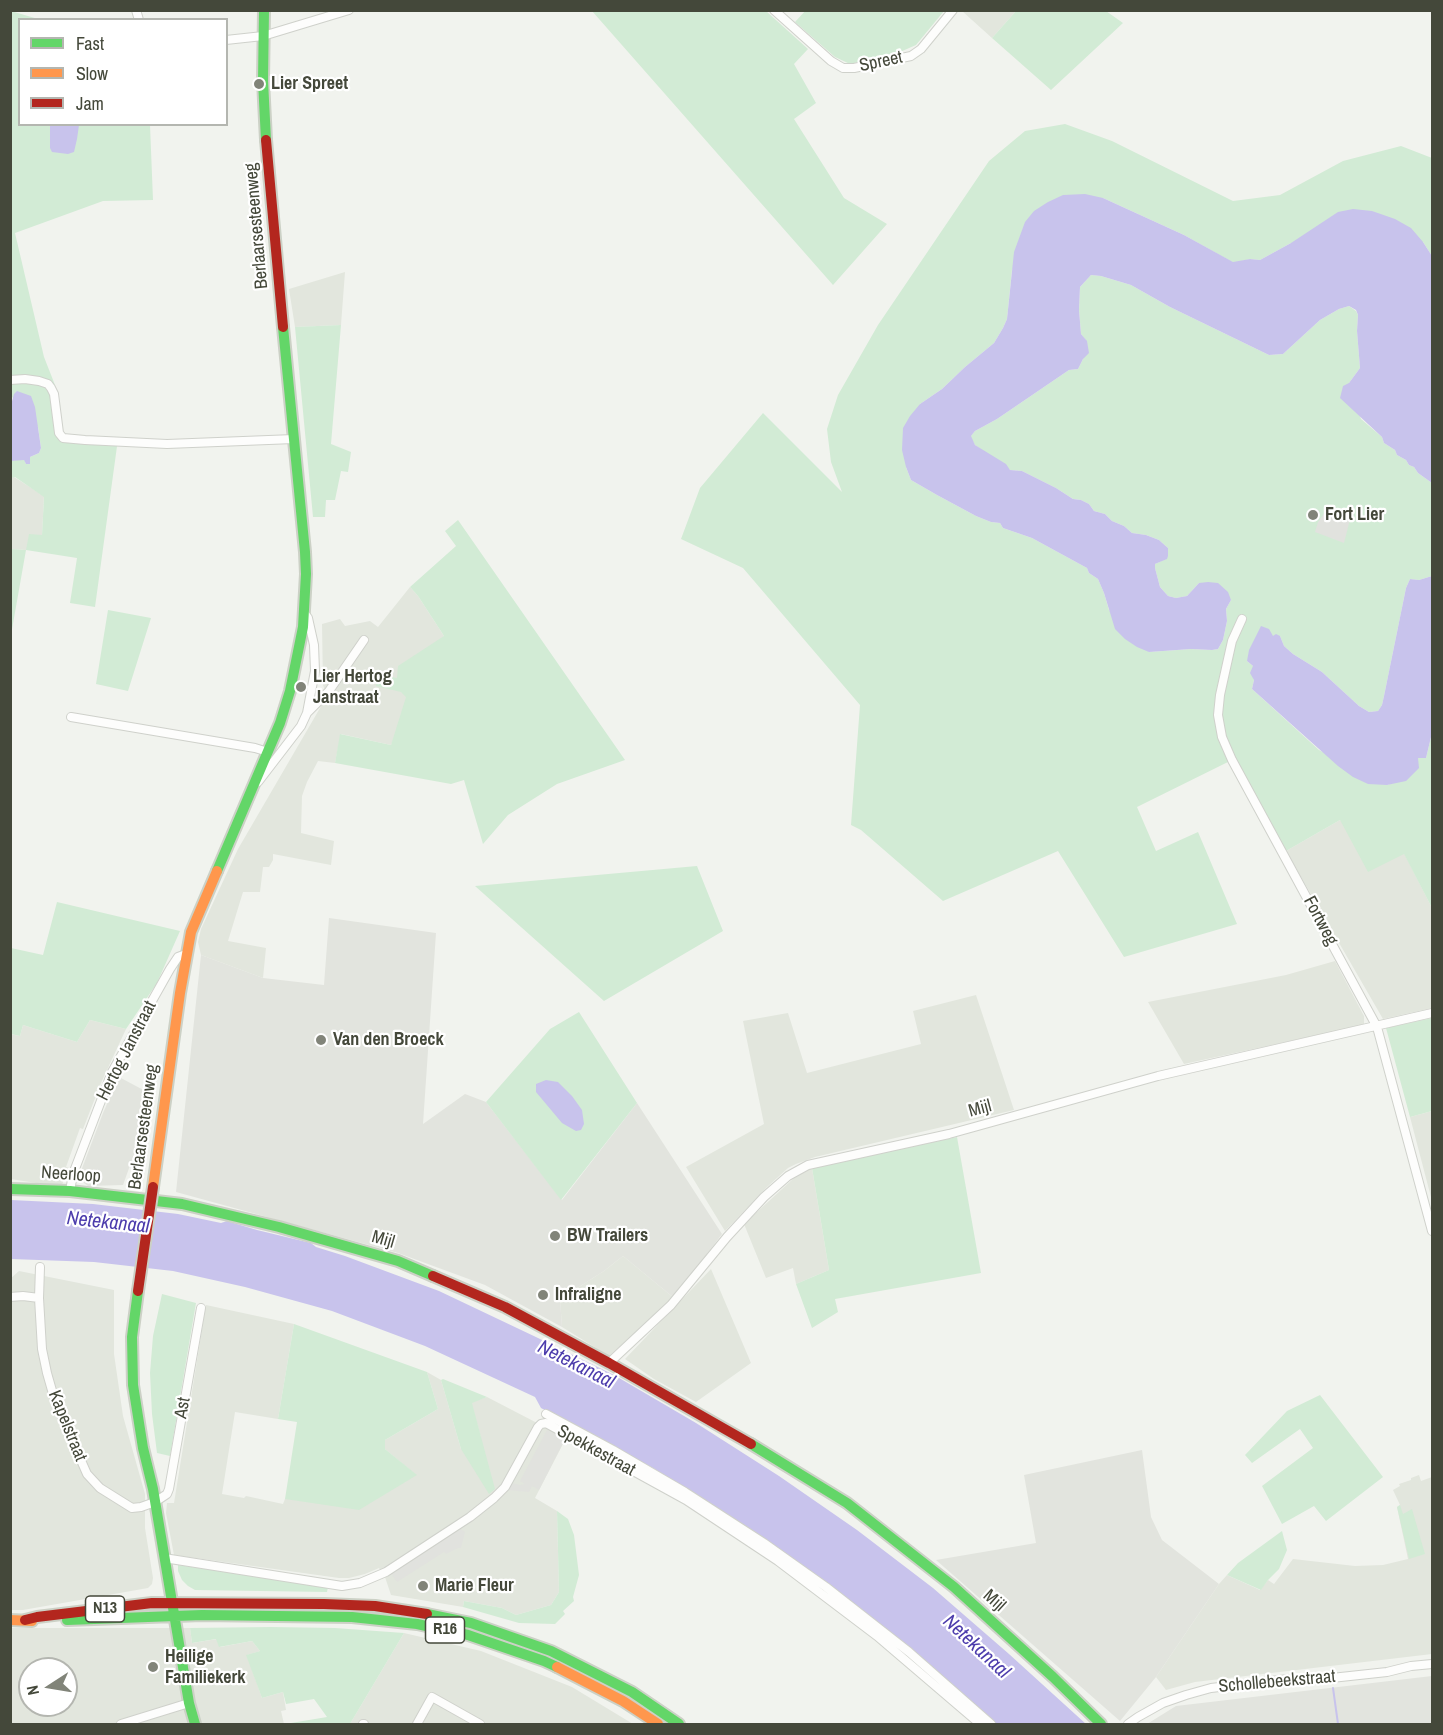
<!DOCTYPE html>
<html>
<head>
<meta charset="utf-8">
<style>
	body { margin:0 }
	#map { position:relative; width:1443px; height:1735px; overflow:hidden; background:#f1f3ee; font-family:"Archivo Narrow",sans-serif }
	canvas { display:block }
	.frame { position:absolute; inset:0; border:12px solid #44483a; pointer-events:none }
	.legend { position:absolute; left:18px; top:18px; width:210px; height:108px; box-sizing:border-box; background:#fff; border:2px solid #b4b6b0; margin:0; padding:8px 10px; list-style:none; font-size:18px; color:#44483a }
	.legend li { display:flex; align-items:center; gap:12px; height:30px }
	.legend b { width:30px; border:2px solid #b4b6b0 }
	.north { position:absolute; left:18px; top:1657px; width:60px; height:60px; box-sizing:border-box; background:#fff; border:2px solid #b4b6b0; border-radius:50%; rotate:258deg; font-size:16px; font-weight:700; line-height:24px; text-align:center; color:#44483a }
	.north::after { content:''; display:block; margin:auto; width:21px; height:27px; background:#818479; clip-path:polygon(50% 0,100% 100%,50% 72%,0 100%) }
</style>
</head>
<body>
<div id="map">
<canvas width="1443" height="1735"></canvas>
<div class="frame"></div>
<ul class="legend">
<li><b style="height:8px;background:#63d668"></b>Fast</li>
<li><b style="height:8px;background:#ff974d"></b>Slow</li>
<li><b style="height:8px;background:#b3261e"></b>Jam</li>
</ul>
<div class="north">N</div>
</div>
<script>
const ctx = document.querySelector('canvas').getContext('2d');
ctx.lineJoin = 'round';
function paint(path, color) { ctx.fillStyle = color; ctx.fill(path, 'evenodd'); }
const poly = rows => new Path2D(rows.map(r => 'M' + r).join(''));
function strokePath(path, color, width, dash) { ctx.strokeStyle = color; ctx.lineWidth = width; ctx.lineCap = dash ? 'butt' : 'round'; ctx.setLineDash(dash || []); ctx.stroke(path); }
function label(font, color, halo, rows, align = 'center') {
  ctx.font = font + ' "Archivo Narrow",sans-serif'; ctx.lineWidth = 4.5; ctx.setLineDash([]); ctx.textBaseline = 'middle'; ctx.strokeStyle = halo; ctx.fillStyle = color; for (const [text, x, y, turn = 0] of rows) {
    ctx.save(); ctx.translate(x, y); ctx.rotate((+turn || 0) * Math.PI / 180); ctx.textAlign = isNaN(turn) ? turn : align; if (halo) ctx.strokeText(text, 0, 0); ctx.fillText(text, 0, 0); ctx.restore();
  }
}
const residential = poly([
	[962,11,1016,11,992,38],
	[345,272,341,325,295,327,289,289],
	[14,477,44,496,42,536,26,550,11,549,10,478],
	[410,587,418,596,444,636,391,745,341,734,335,763,318,761,307,782,302,796,301,833,334,841,331,865,273,854,273,860,269,867,263,867,260,892,243,892,228,941,266,948,263,978,201,955,198,942,201,929,238,849,327,696,323,685,322,624,340,619,345,626,370,621,378,627],
	[1340,820,1404,853,1432,908,1432,1008,1383,1019,1286,851],
	[1335,961,1364,1016,1364,1025,1184,1064,1148,1002,1286,975],
	[976,995,1014,1110,815,1157,796,1164,788,1168,767,1187,725,1231,686,1167,764,1124,743,1021,788,1013,807,1073,921,1044,913,1011],
	[90,1020,126,1029,101,1083,83,1129,80,1128,66,1167,69,1168,61,1187,11,1179,10,1034,20,1036,23,1025,77,1042],
	[1432,1111,1432,1201,1410,1117],
	[812,1168,829,1270,796,1284,793,1268,766,1278,744,1224,794,1178],
	[623,1256,674,1298,609,1356,562,1327,560,1299,604,1271],
	[711,1269,751,1363,696,1402,654,1379,625,1359],
	[19,1271,114,1290,114,1354,123,1416,145,1494,145,1528,153,1578,152,1584,148,1588,23,1610,11,1610,10,1279],
	[206,1305,294,1324,278,1419,235,1412,222,1494,244,1498,246,1496,283,1504,285,1499,416,1475,385,1449,385,1440,438,1409,427,1372,441,1380,461,1449,481,1438,471,1402,487,1397,566,1438,535,1498,557,1511,559,1592,551,1605,516,1615,502,1608,464,1601,463,1607,391,1595,385,1577,379,1568,365,1574,349,1578,339,1578,174,1555,166,1513,167,1503,174,1503],
	[1419,1475,1421,1481,1432,1477,1432,1654,1195,1682,1166,1690,1156,1677,1219,1584,1227,1575,1260,1590,1268,1580,1274,1584,1293,1559,1355,1566,1383,1565,1408,1559,1397,1507,1400,1505,1393,1490,1400,1486,1399,1484,1411,1480,1411,1478],
	[11,1628,190,1628,192,1643,217,1639,220,1647,252,1641,260,1651,247,1655,262,1698,283,1692,286,1710,281,1711,284,1724,11,1724],
	[30,1669,66,1669,66,1705,30,1705],
	[404,1633,481,1651,572,1687,633,1724,350,1724]
]);
const industrial = poly([
	[329,918,436,933,423,1124,465,1094,486,1102,562,1200,637,1103,722,1234,674,1298,623,1256,604,1271,560,1299,562,1327,485,1285,398,1253,176,1192,201,955,263,978,324,985],
	[119,1077,149,1093,143,1129,123,1185,88,1186,84,1183,81,1178,81,1171,103,1113],
	[1142,1450,1151,1517,1162,1540,1219,1584,1156,1677,1120,1721,936,1560,1036,1543,1024,1475],
	[1432,1676,1432,1724,1147,1724,1176,1706]
]);
const green = poly([
	[806,10,944,10,944,11,916,45,900,52,850,64,835,57,795,22],
	[11,11,38,19,20,20,20,124,150,125,153,200,103,201,15,233,44,357,55,385,60,431,64,435,118,439,95,607,70,603,77,558,26,550,11,635,11,549,26,550,29,534,42,535,44,497,15,477,11,478,11,461,24,459,26,464,30,457,39,453,41,448,38,427,12,397,11,405],
	[592,11,766,11,808,49,794,64,816,103,794,119,844,198,887,224,833,285],
	[1016,11,1106,11,1123,23,1051,90,992,38],
	[1065,124,1112,141,1233,201,1280,195,1343,161,1401,146,1432,158,1432,256,1423,242,1291,243,1260,260,1250,259,1234,263,1184,235,1103,198,1012,270,1007,319,1003,328,994,343,965,367,942,389,920,404,906,467,911,480,937,495,976,516,991,522,1000,523,1003,528,1032,538,1087,568,1089,573,1098,579,1104,593,1109,610,1149,652,1191,649,1212,650,1218,649,1223,640,1227,621,1226,609,1231,600,1199,583,1187,596,1176,598,1168,596,1160,587,1155,568,1155,564,1166,559,1168,548,1159,540,1146,535,1132,533,1124,526,1112,521,1105,514,1094,511,1089,504,1081,500,1073,499,1056,488,1022,471,1010,470,975,445,970,437,975,431,997,419,1069,370,1078,369,1083,359,1087,342,1081,334,1079,310,1080,287,1091,275,1101,276,1131,285,1170,307,1269,355,1283,354,1320,320,1339,309,1349,306,1356,311,1358,315,1357,331,1360,368,1349,383,1361,419,1382,437,1384,443,1395,450,1397,455,1406,460,1409,465,1414,467,1418,473,1432,483,1432,576,1419,580,1410,579,1406,588,1384,696,1382,705,1378,711,1369,712,1359,706,1322,672,1293,654,1284,646,1280,636,1247,661,1253,666,1254,680,1252,689,1319,750,1387,785,1399,781,1418,758,1426,758,1432,733,1432,908,1404,854,1368,872,1340,820,1286,851,1232,760,1137,807,1156,851,1198,832,1237,924,1124,957,1058,851,943,901,861,830,851,825,860,705,743,568,681,539,700,488,763,413,842,492,831,462,827,429,838,395,878,325,989,161,1025,131],
	[341,325,331,444,351,452,348,472,341,471,335,500,326,500,325,517,313,517,295,327],
	[458,520,625,760,557,784,508,815,483,844,464,780,451,784,335,763,340,734,391,745,406,697,401,692,376,686,379,675,397,678,398,666,444,636,418,596,410,587,456,546,445,531],
	[108,610,151,618,128,691,96,684],
	[697,866,723,931,604,1001,475,886],
	[57,902,180,931,157,983,126,1029,90,1020,77,1042,23,1025,20,1036,11,1034,11,948,43,955],
	[579,1012,637,1103,561,1200,486,1102,550,1029],
	[1432,1018,1432,1111,1410,1117,1386,1028],
	[957,1137,981,1273,835,1299,838,1312,812,1328,796,1284,829,1270,812,1168],
	[162,1294,196,1303,170,1456,157,1453,152,1414,150,1373,153,1336],
	[294,1324,427,1372,438,1409,385,1440,385,1449,417,1475,359,1510,285,1499,297,1422,278,1419],
	[443,1379,487,1397,472,1403,495,1489,489,1494,461,1449,441,1380],
	[1320,1395,1383,1477,1326,1521,1314,1506,1282,1524,1262,1486,1313,1448,1300,1429,1252,1463,1245,1455,1287,1411],
	[1400,1505,1403,1514,1412,1509,1425,1554,1409,1559,1397,1507],
	[557,1511,568,1519,574,1535,579,1575,573,1597,574,1601,563,1611,565,1614,555,1624,519,1623,463,1607,464,1601,502,1608,516,1615,551,1605,559,1592],
	[1282,1531,1287,1550,1279,1569,1268,1580,1261,1590,1227,1575,1238,1563],
	[178,1565,328,1587,327,1592,195,1590,188,1586,182,1580,178,1571],
	[271,1627,335,1628,404,1633,350,1724,285,1724,327,1717,314,1699,286,1704,283,1692,262,1698,246,1655,260,1651,252,1641,219,1647,216,1639,192,1643,190,1628]
]);
const parking = poly([
	[1344,508,1352,512,1344,543,1315,532,1318,522,1326,511],
	[547,1430,565,1439,539,1490,532,1486,529,1492,507,1490,512,1483,520,1485,525,1484,520,1481],
	[459,1528,465,1532,461,1548,458,1548,446,1554,444,1552,397,1582,390,1572]
]);
const water = poly([
	[50,125,79,125,77,139,74,152,68,154,52,152,50,148],
	[1085,194,1103,198,1184,235,1233,262,1250,259,1260,260,1291,243,1338,212,1353,209,1372,211,1395,219,1411,228,1423,242,1432,256,1432,483,1418,473,1414,467,1409,465,1406,460,1397,455,1395,450,1384,443,1382,437,1340,398,1343,386,1349,383,1360,368,1357,331,1358,315,1356,310,1349,306,1339,309,1320,320,1283,354,1269,355,1170,307,1131,285,1101,276,1091,275,1080,287,1079,310,1081,334,1087,341,1089,353,1083,359,1078,369,1069,370,997,419,975,431,971,436,975,445,1006,464,1010,470,1022,471,1056,488,1073,499,1081,500,1089,504,1094,511,1105,514,1112,521,1124,526,1132,533,1146,535,1159,540,1168,548,1168,556,1167,559,1155,564,1155,568,1160,587,1168,596,1176,598,1187,596,1199,583,1208,582,1218,583,1228,592,1231,600,1226,609,1227,621,1223,640,1218,649,1212,650,1191,649,1149,652,1137,647,1125,639,1115,629,1104,593,1098,579,1089,573,1087,568,1032,538,1003,528,1000,523,991,522,976,516,937,495,911,480,906,467,902,450,903,428,910,416,920,404,942,389,965,367,994,343,1003,328,1007,319,1014,252,1025,222,1034,211,1048,202,1063,195],
	[17,391,31,396,35,407,41,448,39,453,30,457,30,464,26,464,24,460,11,461,11,405,14,394],
	[1432,576,1432,733,1426,758,1418,758,1419,768,1406,781,1387,785,1368,784,1353,777,1338,766,1252,689,1254,680,1250,673,1253,666,1247,661,1249,650,1261,626,1269,629,1273,636,1276,634,1280,636,1284,646,1293,654,1322,672,1359,706,1369,712,1378,711,1382,705,1384,696,1406,588,1410,579,1419,580],
	[546,1080,558,1082,572,1096,582,1110,584,1124,581,1130,576,1131,562,1123,536,1092,536,1084],
	[11,1200,93,1204,178,1214,221,1223,227,1221,257,1230,311,1243,316,1247,345,1256,439,1291,538,1338,614,1375,696,1423,779,1476,857,1530,933,1588,1009,1654,1086,1724,997,1724,927,1663,828,1585,741,1523,653,1468,541,1408,535,1397,425,1346,332,1311,245,1287,173,1271,94,1262,11,1259]
]);
const stream = poly([
	[1333,1688,1338,1724]
]);
const street = poly([
	[136,10,139,20],
	[774,10,831,61,843,68,854,68,911,56,921,49,953,10],
	[226,40,263,36,349,10],
	[10,380,25,379,39,381,48,384,51,388,54,394,59,433,63,438,85,440,167,444,294,439],
	[1242,619,1232,641,1220,695,1218,715,1222,737,1232,760,1377,1027,1432,1231],
	[308,712,329,691,364,640],
	[71,717,255,748,268,752],
	[258,782,301,726,307,713,315,671,314,645,308,618,305,614],
	[70,1191,73,1174,112,1072,170,969,178,957,186,954],
	[40,1267,39,1298,42,1349,47,1373,55,1401,87,1474,100,1488,132,1508,141,1507,155,1502,167,1494,169,1489,201,1308],
	[10,1297,23,1296,39,1298],
	[609,1363,671,1305,727,1237,764,1197,788,1176,808,1165,949,1134,1158,1076,1432,1013],
	[546,1414,613,1450,685,1492,764,1543,826,1587,909,1652,991,1724],
	[164,1558,342,1586,360,1583,386,1572,470,1517,494,1498,505,1487,538,1427,541,1424,546,1423,686,1500,778,1561,877,1636,980,1724],
	[121,1724,189,1703],
	[363,1724,364,1724],
	[417,1724,432,1697,480,1724],
	[1128,1724,1138,1717,1163,1703,1186,1695,1211,1688,1288,1679,1313,1680,1387,1672,1411,1666,1432,1664]
]);
const fast = poly([
	[264,10,263,81,266,140],
	[217,871,280,723,290,691,303,627,306,574,305,552,283,327],
	[10,1189,70,1191,182,1204,279,1227,398,1261,433,1276],
	[138,1291,132,1337,133,1385,143,1448,153,1489,189,1703,195,1724],
	[751,1444,847,1503,954,1587,1053,1677,1101,1724],
	[427,1614,471,1623,551,1651,632,1692,679,1724],
	[67,1620,202,1615,352,1617,417,1624,468,1635,544,1661,557,1667]
]);
const slow = poly([
	[153,1187,180,993,191,932,217,871],
	[10,1620,32,1621],
	[557,1667,623,1701,658,1724]
]);
const jam = poly([
	[266,140,283,327],
	[433,1276,505,1307,609,1363,751,1444],
	[25,1620,37,1617,152,1603,324,1604,375,1606,427,1614]
]);
const jamBridge = poly([
	[138,1291,153,1187]
]);
const markers = [
	[259,84,6,"#818479"],
	[1313,515,6,"#818479"],
	[301,687,6,"#818479"],
	[321,1040,6,"#818479"],
	[555,1236,6,"#818479"],
	[543,1295,6,"#818479"],
	[423,1586,6,"#818479"],
	[153,1667,6,"#818479"]
];
const shields = [
	[105,1609,39],
	[445,1630,39]
];
const shieldNames = [
	["N13",105,1609],
	["R16",445,1630]
];
const streetNames = [
	["Spreet",881,62,-12],
	["Berlaarsesteenweg",257,226,-95],
	["Fortweg",1320,921,62],
	["Hertog Janstraat",127,1051,-63],
	["Mijl",980,1109,-15],
	["Berlaarsesteenweg",144,1127,-82],
	["Neerloop",71,1175,4],
	["Mijl",383,1240,16],
	["Ast",183,1408,-80],
	["Kapelstraat",67,1426,68],
	["Spekkestraat",596,1451,29],
	["Mijl",994,1601,42],
	["Schollebeekstraat",1277,1682,-5]
];
const poiNames = [
	["Lier Spreet",271,84],
	["Fort Lier",1325,515],
	["Lier Hertog",313,677],
	["Janstraat",313,698],
	["Van den Broeck",333,1040],
	["BW Trailers",567,1236],
	["Infraligne",555,1295],
	["Marie Fleur",435,1586],
	["Heilige",165,1657],
	["Familiekerk",165,1678]
];
const waterNames = [
	["Netekanaal",108,1223,6],
	["Netekanaal",576,1365,27],
	["Netekanaal",976,1647,43]
];
paint(residential, '#e2e6dd');
paint(industrial, '#e2e4de');
paint(green, '#d2ebd5');
paint(parking, '#e1e2de');
paint(water, '#c8c3ec');
strokePath(stream, '#c8c3ec', 2);
strokePath(street, '#cfd1cb', 10);
strokePath(fast, '#ccd1c6', 14);
strokePath(slow, '#ccd1c6', 14);
strokePath(jam, '#ccd1c6', 14);
strokePath(street, '#fdfdfc', 8);
strokePath(fast, '#63d668', 10);
strokePath(slow, '#ff974d', 10);
strokePath(jam, '#b3261e', 10);
strokePath(jamBridge, '#ccd1c6', 14, []);
strokePath(jamBridge, '#b3261e', 10);
for (const [x, y, r, color] of markers) { const dot = new Path2D(); dot.arc(x, y, r, 0, 2 * Math.PI); ctx.fillStyle = color; ctx.fill(dot); strokePath(dot, '#fff', 2); }
for (const [x, y, w] of shields) { const box = new Path2D(); box.roundRect(x - w / 2, y - 13, w, 26, 4.5); ctx.fillStyle = '#fff'; ctx.fill(box); strokePath(box, '#44483a', 1.5); }
label('bold 16px', '#44483a', null, shieldNames);
label('18px', '#44483a', '#fff', streetNames);
label('bold 18px', '#44483a', '#fff', poiNames, 'left');
label('italic 20px', '#4c3cac', '#fff', waterNames);
</script>
</body>
</html>
